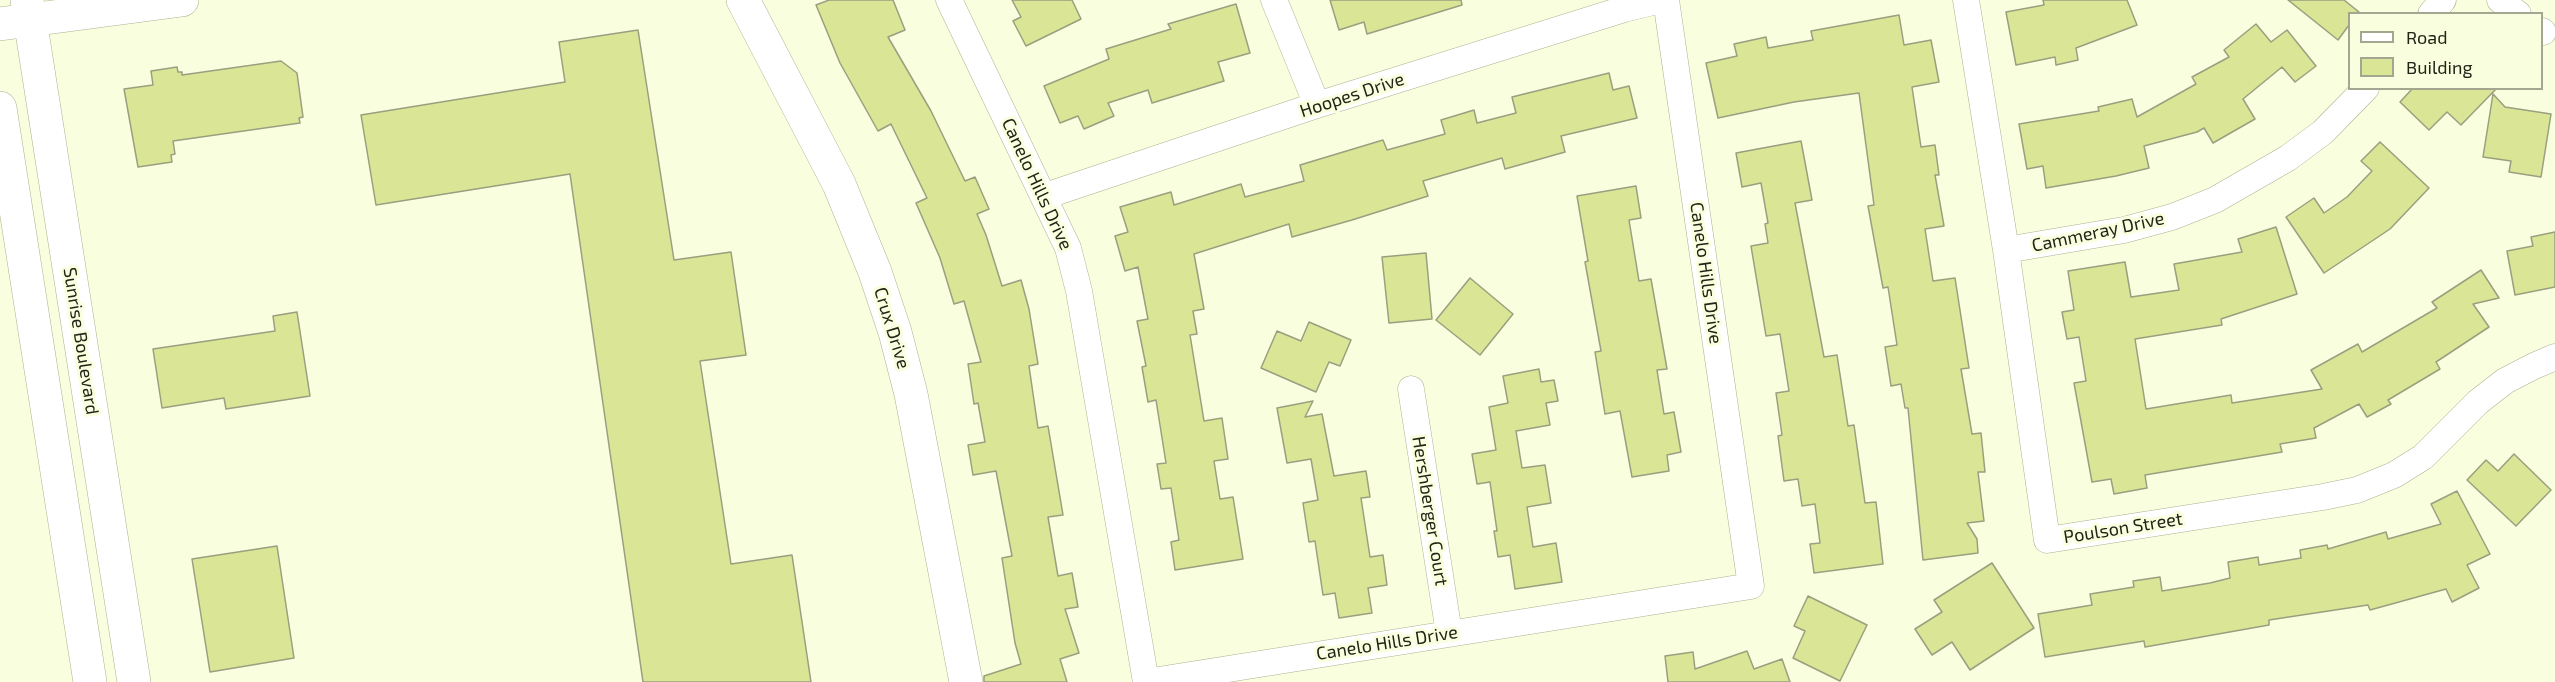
<!DOCTYPE html>
<html>
<head>
<meta charset="utf-8">
<style>
	body { margin:0 }
	#map { position:relative; width:2555px; height:682px; overflow:hidden; background:#f9ffde; font-family:"Exo 2",sans-serif }
	canvas { display:block }
	.legend { position:absolute; left:2348px; top:12px; width:195px; height:78px; box-sizing:border-box; background:#f9ffde; border:2px solid #a3a78f; margin:0; padding:8px 10px; list-style:none; font-size:18px; color:#222418 }
	.legend li { display:flex; align-items:center; gap:12px; height:30px }
	.legend b { width:30px; border:2px solid #a3a78f }
</style>
</head>
<body>
<div id="map">
<canvas width="2555" height="682"></canvas>
<ul class="legend">
<li><b style="height:8px;background:#fff"></b>Road</li>
<li><b style="height:16px;background:#dae695"></b>Building</li>
</ul>
</div>
<script>
const ctx = document.querySelector('canvas').getContext('2d');
ctx.lineJoin = 'round';
function paint(path, color) { ctx.fillStyle = color; ctx.fill(path, 'evenodd'); }
const poly = rows => new Path2D(rows.map(r => 'M' + r).join(''));
function strokePath(path, color, width, dash) { ctx.strokeStyle = color; ctx.lineWidth = width; ctx.lineCap = dash ? 'butt' : 'round'; ctx.setLineDash(dash || []); ctx.stroke(path); }
function label(font, color, halo, rows, align = 'center') {
  ctx.font = font + ' "Exo 2",sans-serif'; ctx.lineWidth = 6; ctx.setLineDash([]); ctx.textBaseline = 'middle'; ctx.strokeStyle = halo; ctx.fillStyle = color; for (const [text, x, y, turn = 0] of rows) {
    ctx.save(); ctx.translate(x, y); ctx.rotate((+turn || 0) * Math.PI / 180); ctx.textAlign = isNaN(turn) ? turn : align; if (halo) ctx.strokeText(text, 0, 0); ctx.fillText(text, 0, 0); ctx.restore();
  }
}
const building = poly([
	[829,0,893,0,905,30,888,37,931,111,965,181,975,177,989,209,977,214,986,235,1002,286,1021,280,1029,309,1038,364,1029,366,1038,428,1048,426,1063,515,1048,517,1058,576,1072,573,1078,607,1065,609,1079,653,1060,659,1067,682,984,682,984,676,1021,664,1015,643,1002,558,1012,556,996,471,973,475,968,445,985,442,978,403,974,404,968,364,981,362,964,301,954,304,940,258,916,203,927,198,891,124,878,131,840,63,816,5,829,0],
	[1012,0,1072,0,1081,19,1026,46,1013,21,1021,17,1012,0],
	[1330,0,1461,0,1462,5,1367,34,1364,22,1339,30,1330,0],
	[2043,0,2127,0,2137,25,2076,48,2078,60,2056,65,2055,57,2016,65,2006,12,2044,5,2043,0],
	[2288,0,2344,0,2359,12,2349,14,2349,25,2338,40,2288,0],
	[1236,4,1250,53,1218,62,1224,81,1152,103,1148,90,1108,103,1114,116,1084,129,1078,116,1060,123,1044,86,1109,59,1106,49,1171,29,1168,24,1236,4],
	[1899,15,1904,45,1931,40,1939,82,1912,87,1921,147,1935,145,1939,175,1935,175,1944,226,1925,229,1933,281,1955,278,1969,368,1961,369,1972,434,1981,433,1985,472,1978,472,1984,521,1967,523,1977,539,1978,553,1923,560,1908,408,1905,408,1901,384,1891,386,1885,347,1897,345,1888,287,1883,288,1868,206,1874,205,1859,93,1794,102,1718,118,1706,63,1737,56,1734,44,1766,37,1768,48,1813,40,1811,31,1899,15],
	[2256,24,2271,42,2287,30,2316,66,2295,82,2282,67,2243,99,2255,119,2213,143,2204,128,2197,132,2144,146,2149,168,2116,176,2046,188,2043,166,2027,169,2019,124,2099,111,2098,107,2132,99,2137,117,2196,84,2192,77,2229,57,2224,50,2256,24],
	[638,30,674,260,731,252,746,355,700,361,731,564,792,555,811,682,643,682,570,174,376,205,361,115,565,82,559,42,638,30],
	[281,61,297,73,303,117,299,118,300,123,173,141,175,154,171,155,172,162,138,167,124,89,153,85,151,71,177,67,178,72,182,72,182,75,281,61],
	[1609,73,1613,90,1629,86,1637,118,1561,136,1565,152,1505,169,1502,158,1423,181,1428,196,1352,220,1292,237,1289,224,1194,254,1204,309,1193,311,1197,334,1190,335,1204,421,1222,418,1228,459,1214,461,1220,499,1233,497,1243,559,1175,570,1171,542,1179,540,1171,488,1161,489,1157,464,1166,463,1156,400,1148,402,1142,367,1146,366,1137,321,1148,319,1138,267,1125,271,1115,236,1128,232,1120,207,1171,192,1174,205,1241,184,1245,197,1304,181,1300,165,1383,140,1387,150,1445,134,1441,120,1474,110,1477,123,1516,113,1512,97,1609,73],
	[2413,88,2497,88,2461,125,2447,112,2429,130,2400,102,2413,88],
	[2493,94,2505,107,2551,114,2541,177,2509,172,2511,161,2483,157,2493,94],
	[1801,141,1812,200,1795,203,1824,357,1837,355,1848,426,1854,425,1865,503,1876,502,1883,564,1814,573,1810,544,1820,543,1815,504,1802,506,1798,479,1784,481,1778,436,1782,435,1776,393,1789,391,1780,334,1766,336,1751,246,1768,243,1765,224,1768,223,1761,183,1742,187,1736,153,1801,141],
	[2380,142,2429,188,2390,229,2324,273,2286,217,2314,198,2324,213,2347,197,2372,171,2361,161,2380,142],
	[1636,186,1641,218,1629,220,1639,281,1651,279,1667,369,1657,370,1664,414,1674,412,1681,452,1667,455,1669,471,1632,477,1620,411,1605,414,1595,352,1601,351,1585,262,1588,261,1577,196,1636,186],
	[2276,227,2297,294,2221,319,2222,325,2135,339,2146,409,2231,395,2232,403,2322,389,2311,370,2358,344,2362,352,2437,308,2432,302,2481,270,2499,298,2473,304,2489,327,2436,362,2440,369,2388,400,2391,404,2367,417,2359,404,2314,428,2316,438,2280,444,2282,452,2145,475,2147,488,2114,494,2111,479,2092,482,2074,383,2086,381,2079,337,2067,339,2062,312,2074,310,2068,271,2125,262,2131,297,2179,290,2174,264,2242,252,2238,239,2276,227],
	[2555,232,2555,287,2515,295,2507,251,2533,246,2531,237,2555,232],
	[1426,253,1432,319,1389,323,1382,257,1426,253],
	[1470,278,1513,314,1480,355,1436,320,1470,278],
	[297,312,310,396,226,409,224,398,162,408,153,349,275,331,273,316,297,312],
	[1309,322,1351,340,1340,366,1329,362,1316,392,1261,368,1277,331,1301,341,1309,322],
	[1539,369,1541,382,1554,380,1558,401,1546,403,1550,425,1516,431,1522,468,1545,465,1551,503,1527,507,1533,547,1556,543,1562,582,1515,589,1510,555,1498,557,1494,531,1497,531,1490,482,1477,484,1472,454,1496,450,1489,407,1508,403,1503,376,1539,369],
	[1313,401,1305,417,1322,414,1334,476,1366,471,1370,497,1361,498,1370,557,1383,555,1387,585,1368,588,1372,613,1339,618,1335,593,1323,595,1315,541,1309,542,1303,503,1318,500,1311,459,1287,463,1277,408,1313,401],
	[2514,454,2551,490,2516,526,2467,480,2486,460,2498,471,2514,454],
	[2457,491,2490,554,2467,565,2479,588,2452,602,2446,589,2370,610,2368,605,2269,620,2269,625,2145,647,2144,641,2045,657,2038,614,2092,605,2090,594,2134,587,2133,581,2160,577,2162,591,2210,583,2230,578,2228,562,2258,557,2259,565,2301,558,2300,550,2327,545,2328,549,2386,532,2388,539,2441,524,2431,504,2457,491],
	[277,546,294,658,210,672,192,559,277,546],
	[1992,563,2034,628,1970,670,1952,642,1932,655,1915,629,1942,612,1934,600,1992,563],
	[1808,596,1867,625,1840,681,1793,658,1805,631,1794,626,1808,596],
	[1747,651,1754,669,1782,659,1790,682,1668,682,1665,656,1693,652,1695,669,1747,651]
]);
const street = poly([
	[949,0,1068,248,1079,291,1146,682,1751,586,1666,0],
	[1274,0,1317,105],
	[1966,0,2006,250,2047,540,2323,497,2357,490,2394,475,2423,457,2478,402,2505,381,2534,366,2555,357],
	[2500,0,2518,14],
	[2431,14,2443,0],
	[2542,31,2543,32],
	[1045,196,1317,105,1624,9,1661,0],
	[2006,250,2124,230,2172,217,2215,200,2288,158,2323,132,2366,88],
	[1411,389,1449,633]
]);
const secondary = poly([
	[743,0,839,184,875,272,895,332,911,394,966,682],
	[0,24,182,0]
]);
const primary = poly([
	[27,0,134,682],
	[0,108,90,682]
]);
const streetNames = [
	["Hoopes Drive",1352,95,-18],
	["Canelo Hills Drive",1037,184,65],
	["Cammeray Drive",2098,232,-12],
	["Canelo Hills Drive",1706,273,82],
	["Crux Drive",892,328,73],
	["Sunrise Boulevard",81,341,81],
	["Hershberger Court",1430,511,81],
	["Poulson Street",2123,528,-9],
	["Canelo Hills Drive",1387,643,-9]
];
paint(building, '#dae695');
strokePath(building, '#9a9f80', 1.5);
strokePath(street, '#acb292', 27);
strokePath(secondary, '#acb292', 34);
strokePath(primary, '#acb292', 34);
strokePath(street, '#fff', 26);
strokePath(secondary, '#fff', 33);
strokePath(primary, '#fff', 33);
label('18px', '#222418', '#f9ffde', streetNames);
</script>
</body>
</html>
